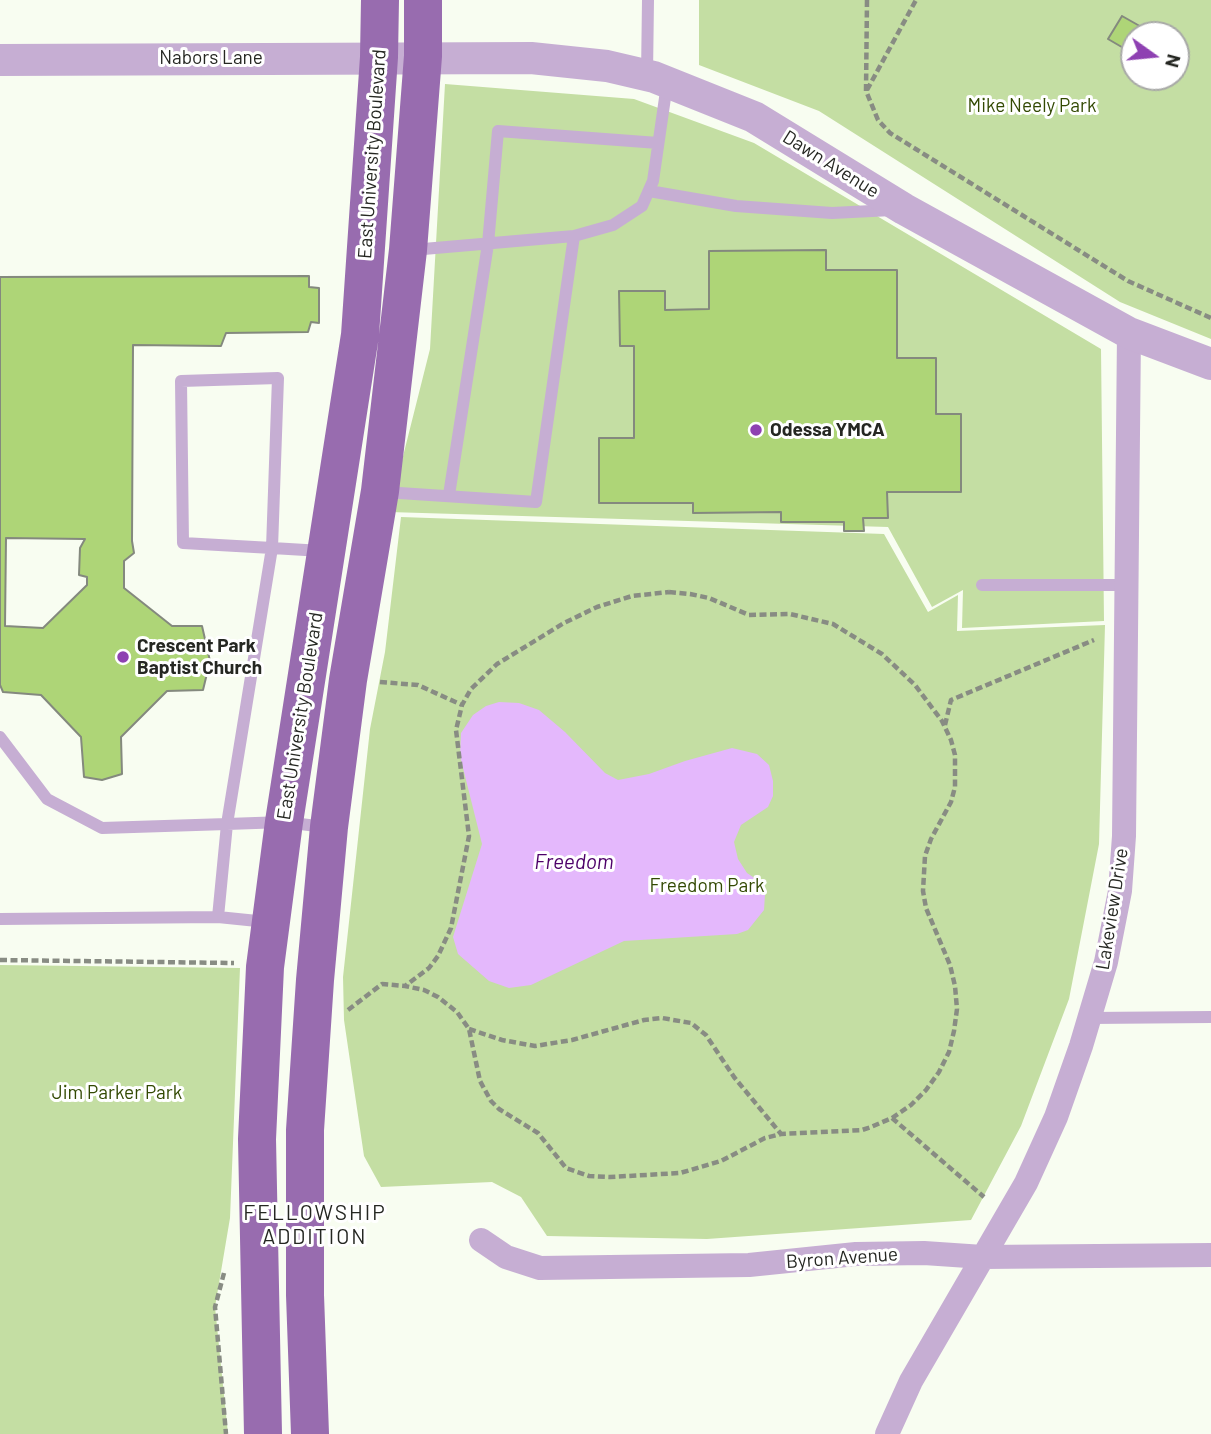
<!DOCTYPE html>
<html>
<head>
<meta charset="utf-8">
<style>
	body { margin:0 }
	#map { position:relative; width:1211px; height:1434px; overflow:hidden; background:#f8fdf1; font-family:Barlow,sans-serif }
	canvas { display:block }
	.north { position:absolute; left:1120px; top:21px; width:70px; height:70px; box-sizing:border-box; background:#fff; border:2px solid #a8a9a7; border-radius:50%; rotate:105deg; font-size:19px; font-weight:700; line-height:28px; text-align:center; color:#252722 }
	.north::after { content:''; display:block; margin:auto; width:24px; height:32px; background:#8e41b2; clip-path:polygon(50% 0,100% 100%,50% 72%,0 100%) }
</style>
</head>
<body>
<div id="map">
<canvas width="1211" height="1434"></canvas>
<div class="north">N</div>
</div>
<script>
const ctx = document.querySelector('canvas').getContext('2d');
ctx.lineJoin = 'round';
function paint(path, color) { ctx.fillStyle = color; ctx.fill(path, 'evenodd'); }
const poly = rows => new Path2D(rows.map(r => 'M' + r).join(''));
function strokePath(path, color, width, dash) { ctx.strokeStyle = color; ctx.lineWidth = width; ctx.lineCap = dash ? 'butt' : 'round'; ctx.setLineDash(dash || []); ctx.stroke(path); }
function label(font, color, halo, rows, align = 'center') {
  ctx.font = font + ' Barlow,sans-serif'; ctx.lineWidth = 6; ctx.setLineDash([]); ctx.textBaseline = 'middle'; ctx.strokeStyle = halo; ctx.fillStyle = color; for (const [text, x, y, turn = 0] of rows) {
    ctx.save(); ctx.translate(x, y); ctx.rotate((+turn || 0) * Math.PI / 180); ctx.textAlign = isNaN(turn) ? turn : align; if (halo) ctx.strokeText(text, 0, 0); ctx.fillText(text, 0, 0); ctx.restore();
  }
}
const green = poly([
	[699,0,1211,0,1211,339,1120,302,819,111,699,65],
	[1134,35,1176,35,1176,77,1134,77],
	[445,84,634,99,754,143,1101,349,1104,621,962,628,963,590,932,607,888,527,389,512,430,349],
	[401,517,884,534,928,612,958,595,957,631,1105,625,1099,844,1069,999,1021,1126,971,1220,707,1239,547,1236,521,1197,492,1182,381,1187,364,1156,344,1020,343,977,370,729,385,652],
	[0,965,240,968,230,1218,215,1307,228,1434,0,1434]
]);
const water = poly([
	[499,702,519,703,539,710,565,732,605,773,618,780,649,774,685,761,732,748,757,754,769,765,773,781,773,796,768,807,741,825,734,842,738,859,747,873,759,881,765,894,764,910,748,930,737,934,624,941,531,985,509,988,489,981,458,954,453,937,482,844,460,756,461,733,473,715,486,706]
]);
const building = poly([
	[1122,16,1145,29,1142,35,1134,35,1134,49,1132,53,1108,39,1122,16],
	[826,250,826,270,897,270,897,358,936,358,936,414,961,414,961,492,887,492,888,518,863,518,864,531,844,531,844,522,781,522,781,512,693,513,693,503,599,503,599,438,634,438,634,346,620,346,619,291,665,291,665,310,709,309,709,251,826,250],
	[309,276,309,287,319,288,319,323,311,322,308,332,226,333,221,346,133,345,132,541,134,553,124,561,124,588,172,626,202,626,210,661,203,690,167,691,121,737,122,774,102,780,84,777,81,737,41,695,3,692,0,685,0,277,309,276],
	[6,538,85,539,80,548,79,575,87,577,87,585,43,628,5,626,6,538]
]);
const path = poly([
	[867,0,866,91,878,120,890,133,1128,281,1211,318],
	[867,90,916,0],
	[669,592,690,594,709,598,749,615,790,614,833,624,882,654,915,685,942,721,951,740,955,755,955,787,951,802,931,839,925,856,923,891,926,908,950,965,955,986,957,1009,954,1031,949,1052,939,1072,926,1090,911,1105,892,1118,871,1127,862,1130,781,1134,765,1138,721,1161,680,1173,610,1177,589,1176,566,1168,538,1133,499,1109,491,1101,480,1081,469,1029,457,1012,438,997,424,990,405,986,429,968,438,956,451,928,469,836,456,730,462,705,471,689,497,664,564,623,597,607,632,596,669,592],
	[380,682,418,685,462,705],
	[945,725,951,700,1094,640],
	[0,960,234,963],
	[348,1010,382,984,405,986],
	[469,1029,502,1040,535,1046,572,1040,644,1020,662,1018,691,1023,706,1035,734,1077,781,1134],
	[892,1118,984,1197],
	[224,1273,215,1307,226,1434]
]);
const service = poly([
	[647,75,648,0],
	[649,191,736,206,832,213,892,210],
	[412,250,574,236,613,225,642,206,653,181,667,84],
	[384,492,536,502,574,236],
	[449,495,488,244,498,131,658,143],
	[322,551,272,548,183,543,181,381,278,378,272,548,227,824,284,822,325,827],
	[982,585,1126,585],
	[0,737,47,799,102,828,227,824,218,917,267,922],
	[0,919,218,917],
	[1090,1018,1211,1017]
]);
const minor = poly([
	[481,1240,506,1257,540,1268,749,1265,856,1254,924,1253,983,1257,1211,1255],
	[887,1434,911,1381,1026,1183,1056,1117,1081,1046,1106,962,1120,891,1124,836,1129,333]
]);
const tertiary = poly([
	[0,60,531,58,607,66,654,77,754,117,904,209,1129,333,1211,364]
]);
const primary = poly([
	[263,1434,257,1139,265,967,284,822,360,335,379,57,380,0],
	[310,1434,305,1295,305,1130,315,980,329,827,348,680,380,491,408,250,423,56,423,0]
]);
const markers = [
	[756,430,7,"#8e41b2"],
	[123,657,7,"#8e41b2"]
];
const streetNames = [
	["Nabors Lane",211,58],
	["East University Boulevard",372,154,-86],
	["Dawn Avenue",831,164,32],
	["East University Boulevard",300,716,-81],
	["Lakeview Drive",1112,909,-81],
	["Byron Avenue",842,1258,-4]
];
const parkNames = [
	["Mike Neely Park",1032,106],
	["Freedom Park",707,886],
	["Jim Parker Park",117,1093]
];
const poiNames = [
	["Odessa YMCA",770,430],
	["Crescent Park",137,646],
	["Baptist Church",137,668]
];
const waterNames = [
	["Freedom",574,862]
];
const neighbourhoodNames = [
	["FELLOWSHIP",315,1213],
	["ADDITION",315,1237]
];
paint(green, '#c4dea3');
paint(water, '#e4b8fc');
paint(building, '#aed577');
strokePath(building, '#84897e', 2);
strokePath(path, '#888c83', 4.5, [7, 3.5]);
strokePath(service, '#c6aed3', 12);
strokePath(minor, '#c6aed3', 24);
strokePath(tertiary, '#c6aed3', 32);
strokePath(primary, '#986caf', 38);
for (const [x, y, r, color] of markers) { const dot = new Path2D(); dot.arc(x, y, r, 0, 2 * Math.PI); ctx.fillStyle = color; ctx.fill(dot); strokePath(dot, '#fff', 2.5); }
label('19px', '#252722', '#fff', streetNames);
label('19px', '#324902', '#fff', parkNames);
label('bold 19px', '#252722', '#fff', poiNames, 'left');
label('italic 21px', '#4d0069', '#fff', waterNames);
ctx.letterSpacing = '2px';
label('21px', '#252722', '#fff', neighbourhoodNames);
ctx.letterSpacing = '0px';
</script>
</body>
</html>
